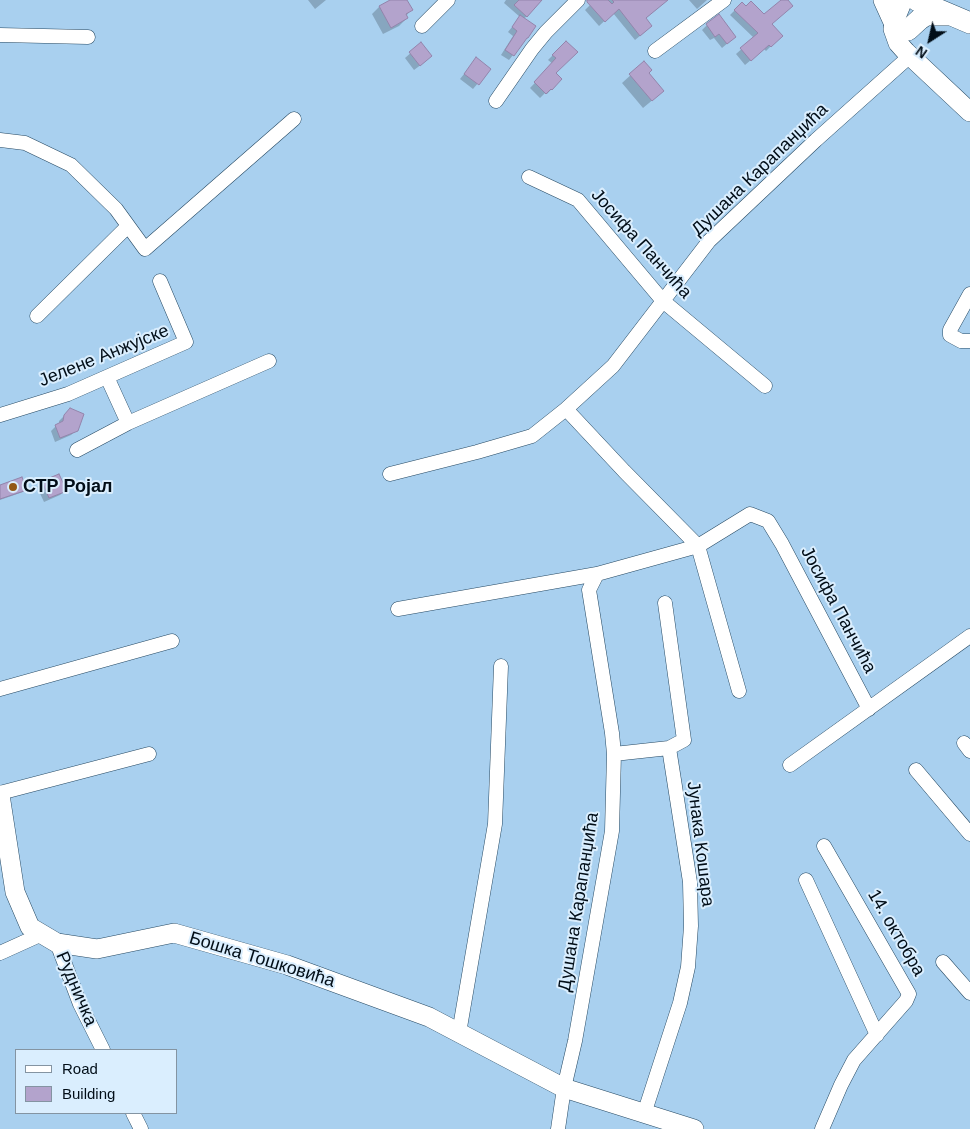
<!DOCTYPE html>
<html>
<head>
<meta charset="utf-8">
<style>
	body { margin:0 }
	#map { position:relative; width:970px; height:1129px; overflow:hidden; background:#a9d0ef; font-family:Arial,sans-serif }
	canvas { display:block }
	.legend { position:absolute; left:15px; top:1049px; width:162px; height:65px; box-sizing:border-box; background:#daeefe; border:1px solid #8494a2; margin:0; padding:6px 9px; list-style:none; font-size:15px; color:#020e18 }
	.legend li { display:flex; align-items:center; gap:10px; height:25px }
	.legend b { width:25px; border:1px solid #8494a2 }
	.north { position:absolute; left:905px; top:15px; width:50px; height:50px; -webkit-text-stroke:4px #daeefe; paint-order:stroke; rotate:215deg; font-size:14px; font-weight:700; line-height:20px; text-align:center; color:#020e18 }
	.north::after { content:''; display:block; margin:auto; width:18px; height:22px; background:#020e18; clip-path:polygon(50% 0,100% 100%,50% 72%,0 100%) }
</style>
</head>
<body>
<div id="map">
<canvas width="970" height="1129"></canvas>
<ul class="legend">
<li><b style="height:6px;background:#fff"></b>Road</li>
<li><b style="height:14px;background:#b3a3cc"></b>Building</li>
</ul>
<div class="north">N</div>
</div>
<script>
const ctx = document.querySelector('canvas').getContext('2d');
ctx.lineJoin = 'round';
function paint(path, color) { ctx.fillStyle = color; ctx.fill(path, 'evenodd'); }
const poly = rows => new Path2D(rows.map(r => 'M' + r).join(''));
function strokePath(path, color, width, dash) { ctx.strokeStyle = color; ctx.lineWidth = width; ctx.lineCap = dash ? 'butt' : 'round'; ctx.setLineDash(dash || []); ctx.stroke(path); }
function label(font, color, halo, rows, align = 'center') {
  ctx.font = font + ' Arial,sans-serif'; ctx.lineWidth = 4; ctx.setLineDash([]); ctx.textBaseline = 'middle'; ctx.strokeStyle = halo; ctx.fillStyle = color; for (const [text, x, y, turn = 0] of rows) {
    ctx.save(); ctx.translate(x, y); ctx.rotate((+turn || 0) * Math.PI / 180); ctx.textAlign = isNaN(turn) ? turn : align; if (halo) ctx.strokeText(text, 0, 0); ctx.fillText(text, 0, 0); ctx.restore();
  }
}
const shadow = poly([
	[308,0,326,0,315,9],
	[392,0,405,0,411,10,406,16,407,18,399,26,383,34,372,14,379,7],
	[506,0,541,0,524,19,513,55,509,60,501,55,513,36,508,32,520,17,504,3],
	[595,0,667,0,645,19,646,31,635,40,613,13,599,26,585,10],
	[689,0,707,0,697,9],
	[783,0,786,0,770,24,781,36,766,51,764,49,745,65,736,54,754,38,730,15,742,3,746,7,764,16],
	[707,25,735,37,722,48,714,38,710,40,702,30],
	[566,42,555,73,561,79,547,94,545,93,540,98,530,88,553,64,548,60],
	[421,44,426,61,414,70,405,58],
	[644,63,655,98,643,108,622,83],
	[472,64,490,69,473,89,460,79],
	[65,415,77,430,71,435,55,442,51,431,56,426,59,425,59,421],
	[59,475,65,491,60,495,44,502,37,487,42,482],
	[0,486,25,490,23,492,0,500]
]);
const building = poly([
	[390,0,407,0,413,10,406,14,408,18,391,28,379,6,390,0],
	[519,0,542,0,527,17,514,5,519,0],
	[587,0,608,0,612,4,614,2,612,0,668,0,646,18,652,26,640,36,619,9,605,22,587,2,587,0],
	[781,0,788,0,793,6,772,24,783,36,771,47,769,45,751,61,740,48,758,33,734,10,742,2,746,6,751,1,764,14,781,0],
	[719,14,736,37,727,44,719,34,715,37,706,24,719,14],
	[520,15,536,26,528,38,527,38,514,56,505,50,517,31,512,27,520,15],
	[566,41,578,52,556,73,562,79,552,90,551,89,546,94,534,82,556,58,552,55,566,41],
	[421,42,432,56,420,66,409,52,421,42],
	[476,57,491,69,479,85,464,74,476,57],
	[644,61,652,70,649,73,664,91,652,101,629,74,644,61],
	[70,408,84,414,78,431,60,438,55,425,63,421,64,415,70,408],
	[59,474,67,491,49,498,42,481,59,474],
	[22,477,27,490,0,499,0,485,22,477]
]);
const street = poly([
	[422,26,448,0],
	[0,35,88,37],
	[655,51,724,0],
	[496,101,532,49,546,32,578,0],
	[0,140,25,143,71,165,116,209,145,249,294,119],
	[529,177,578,200,663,301,765,386],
	[970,294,950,330,950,335,961,341,970,341],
	[37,316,128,226],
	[107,377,128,423],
	[0,415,68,394,186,342,160,281],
	[77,450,128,423,269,361],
	[390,474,477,452,532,436,566,409],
	[665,603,684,740,669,748],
	[398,609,597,574],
	[0,689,172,641],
	[739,691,698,546,750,514,768,521,782,544,869,709],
	[964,743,970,751],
	[614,754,669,748,690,882,691,926,688,967,680,1003,644,1114],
	[790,765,970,636],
	[916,770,970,834],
	[0,793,149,754],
	[806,880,877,1035],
	[57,943,80,1004,103,1050],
	[0,953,42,934],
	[943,962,970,993],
	[459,1033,495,824,501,666],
	[133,1113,141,1129],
	[558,1129,564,1088,575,1041,612,831,614,754,612,733,589,590,597,574,698,546,624,471,566,409,613,366,709,241,816,140,910,56],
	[822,1129,841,1085,854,1060,906,1001,909,994,824,846]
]);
const secondary = poly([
	[903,0,894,22,893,29,898,43,906,52,970,112],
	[0,795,15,892,30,927,57,943,97,949,174,933,287,965,429,1017,564,1088,694,1129]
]);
const primary = poly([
	[884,0,894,22],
	[916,0,970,23],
	[908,30,920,19,926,15,947,15]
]);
const markers = [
	[13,487,5,"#925715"]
];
const streetNames = [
	["Душана Карапанџића",760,170,-44],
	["Јосифа Панчића",641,244,48],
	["Јелене Анжујске",104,356,-22],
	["Јосифа Панчића",838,610,62],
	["Јунака Кошара",700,844,83],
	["Душана Карапанџића",579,902,-81],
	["14. октобра",896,933,60],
	["Бошка Тошковића",262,960,17],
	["Рудничка",76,989,67]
];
const poiNames = [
	["СТР Ројал",23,487]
];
paint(shadow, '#0003');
paint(building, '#b3a3cc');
strokePath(building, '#9384ab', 1);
strokePath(street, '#264963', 15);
strokePath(secondary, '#264963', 20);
strokePath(primary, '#264963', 22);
strokePath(street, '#fff', 14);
strokePath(secondary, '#fff', 19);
strokePath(primary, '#fff', 21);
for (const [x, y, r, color] of markers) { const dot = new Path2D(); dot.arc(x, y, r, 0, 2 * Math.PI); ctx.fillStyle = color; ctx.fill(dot); strokePath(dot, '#daeefe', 2); }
label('18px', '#020e18', '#daeefe', streetNames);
label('bold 18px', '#020e18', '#daeefe', poiNames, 'left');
</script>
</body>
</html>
